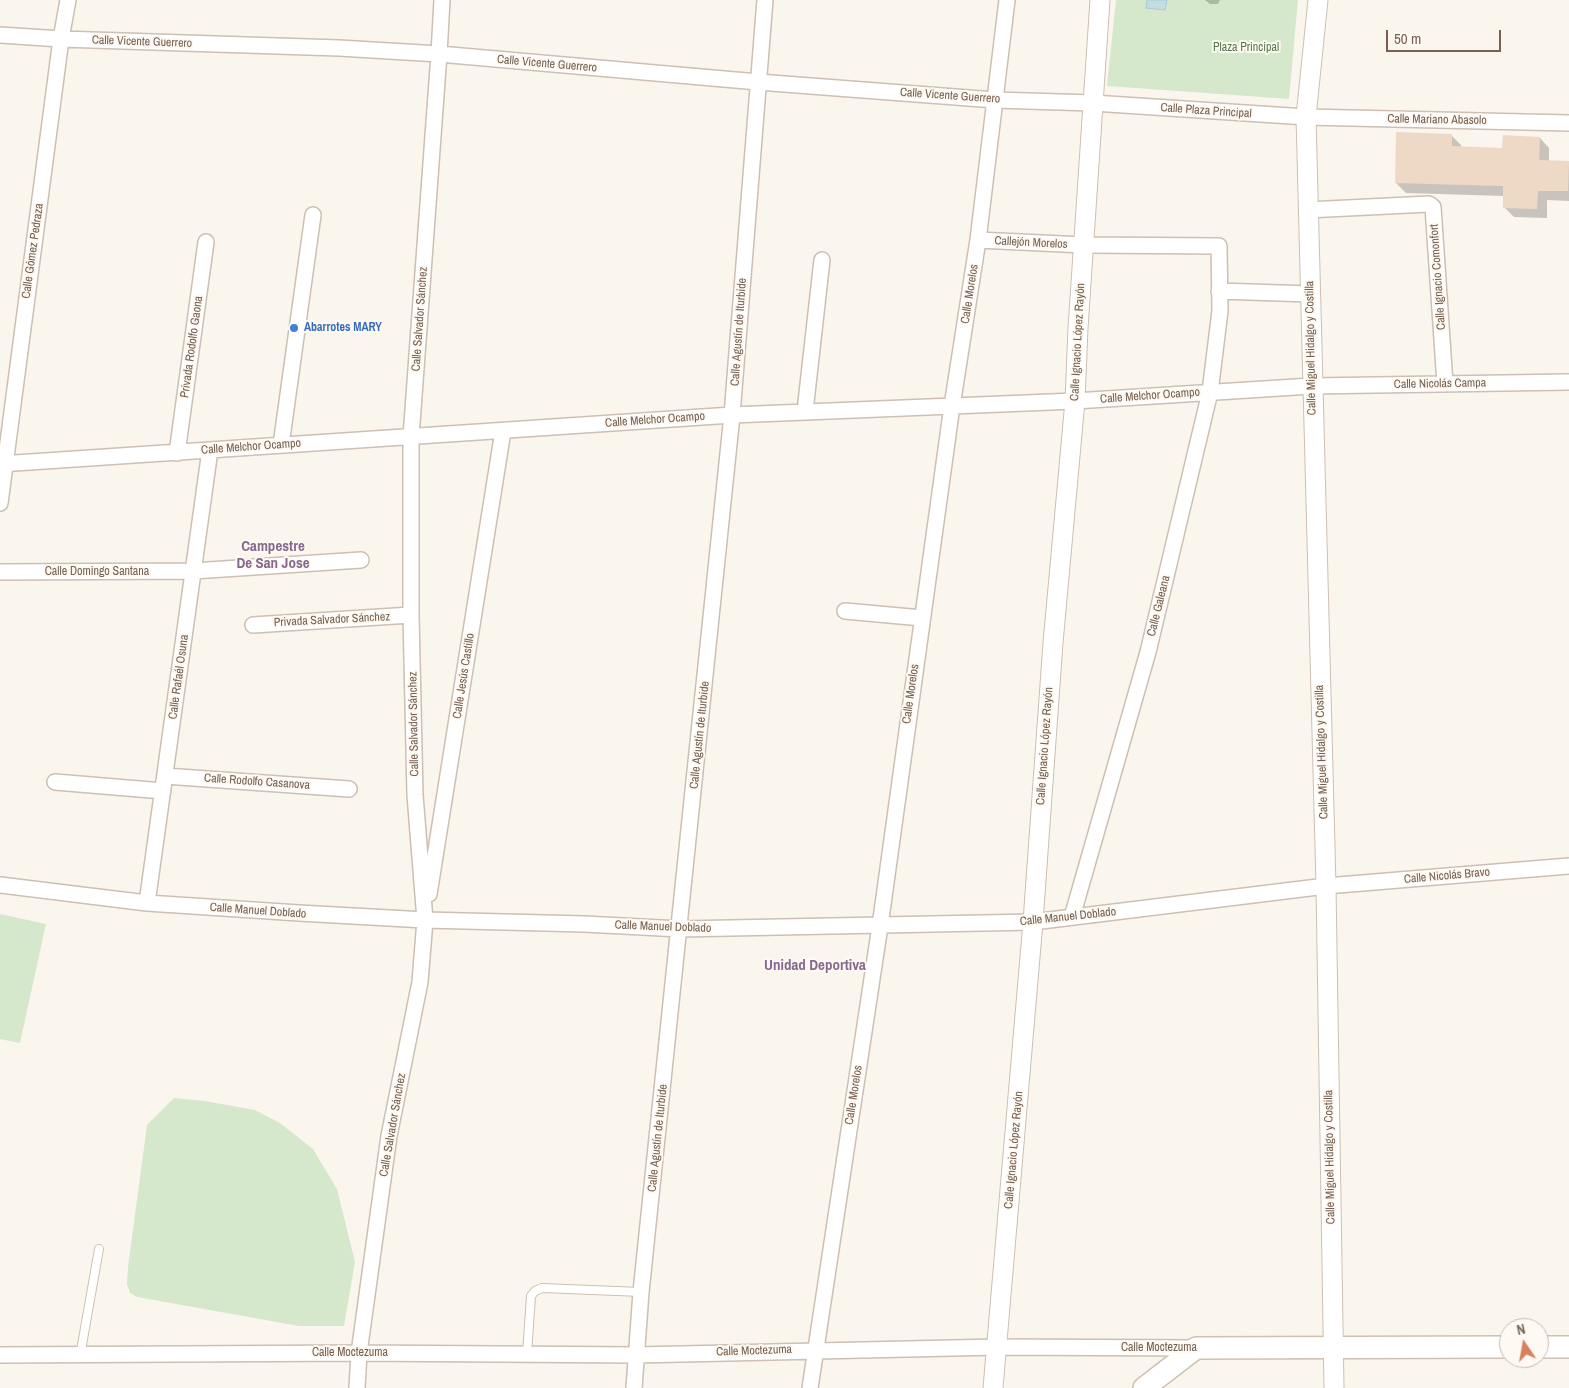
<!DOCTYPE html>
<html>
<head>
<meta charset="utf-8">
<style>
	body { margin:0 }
	#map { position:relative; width:1569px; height:1388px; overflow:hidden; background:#fbf6ed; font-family:"Archivo Narrow",sans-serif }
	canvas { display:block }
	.north { position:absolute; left:1499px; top:1318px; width:50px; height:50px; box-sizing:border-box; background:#fefaf3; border:1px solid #c7bcb2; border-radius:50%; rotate:348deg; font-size:14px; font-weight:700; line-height:20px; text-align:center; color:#756051 }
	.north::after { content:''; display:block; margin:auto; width:18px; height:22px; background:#d7815f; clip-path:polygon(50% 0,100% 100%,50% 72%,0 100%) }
	.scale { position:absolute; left:1386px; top:30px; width:115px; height:22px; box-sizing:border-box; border:2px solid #756051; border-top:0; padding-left:6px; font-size:15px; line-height:18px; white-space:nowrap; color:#756051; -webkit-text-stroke:4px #fefaf3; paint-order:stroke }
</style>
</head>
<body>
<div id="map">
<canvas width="1569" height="1388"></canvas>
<div class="north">N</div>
<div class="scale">50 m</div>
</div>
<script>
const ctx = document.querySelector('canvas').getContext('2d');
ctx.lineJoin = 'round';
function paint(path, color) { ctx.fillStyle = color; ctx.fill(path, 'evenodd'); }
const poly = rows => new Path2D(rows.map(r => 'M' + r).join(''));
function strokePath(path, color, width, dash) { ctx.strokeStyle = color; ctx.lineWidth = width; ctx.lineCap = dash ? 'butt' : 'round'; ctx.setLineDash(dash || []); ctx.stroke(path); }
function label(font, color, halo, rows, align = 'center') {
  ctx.font = font + ' "Archivo Narrow",sans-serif'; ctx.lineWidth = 4; ctx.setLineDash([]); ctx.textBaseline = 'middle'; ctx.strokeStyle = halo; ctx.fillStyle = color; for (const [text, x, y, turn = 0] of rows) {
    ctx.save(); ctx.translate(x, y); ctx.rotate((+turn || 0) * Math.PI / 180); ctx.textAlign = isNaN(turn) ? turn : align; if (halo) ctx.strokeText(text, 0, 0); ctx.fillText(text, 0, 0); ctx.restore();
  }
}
const green = poly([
	[1116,0,1298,0,1289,99,1107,86],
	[0,914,46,924,20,1043,0,1039],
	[174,1098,205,1101,255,1110,280,1123,313,1149,337,1189,355,1262,344,1326,299,1326,137,1297,130,1293,127,1284,128,1267,147,1125]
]);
const water = poly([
	[1147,0,1167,0,1165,10,1146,8,1147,0]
]);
const shadow = poly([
	[1205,0,1220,0,1218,4,1210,4],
	[1451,135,1461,145,1461,148,1504,149,1540,138,1549,148,1549,161,1569,163,1569,201,1547,200,1547,218,1514,217,1504,207,1504,196,1406,193,1396,183]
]);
const building = poly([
	[1396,132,1452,134,1452,146,1502,148,1503,135,1540,137,1539,160,1569,161,1568,191,1538,191,1537,209,1503,208,1503,186,1395,183]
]);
const service = poly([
	[527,1354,531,1296,535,1291,542,1288,641,1292],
	[80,1356,99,1249]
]);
const minor = poly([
	[0,35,61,39,339,48,439,54,758,82,995,100,1093,103,1306,117,1569,123],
	[1307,210,1429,204,1433,207,1445,384],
	[978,240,1084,245,1219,246,1220,311,1210,392,1148,652,1072,917],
	[1219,291,1310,294],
	[805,411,822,260],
	[281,445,313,215],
	[177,453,206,242],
	[0,464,732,415,1075,401,1311,386,1569,382],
	[0,503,61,39,68,0],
	[0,572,193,571,361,560],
	[845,611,922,618],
	[253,625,411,615],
	[165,776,349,789],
	[55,782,163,791],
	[0,885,147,903,299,913,425,920,584,924,680,929,1033,922,1326,886,1569,866],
	[429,894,503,431],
	[147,903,210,450],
	[0,1355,359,1353,637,1355,998,1347,1196,1348],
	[357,1388,359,1353,389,1136,420,982,425,920,415,795,411,615,411,437,439,54,442,0],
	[634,1388,641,1292,732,415,765,0],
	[810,1388,880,926,952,406,978,240,1007,0]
]);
const tertiary = poly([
	[1318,0,1306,117,1326,886,1334,1388],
	[993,1388,1033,922,1053,643,1075,401,1078,328,1100,0]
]);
const secondary = poly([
	[1539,1347,1569,1347],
	[1144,1388,1196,1348,1509,1347]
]);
const markers = [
	[294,328,5,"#3f7fe0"]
];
const streetNames = [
	["Calle Vicente Guerrero",142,42,2],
	["Calle Vicente Guerrero",547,64,5],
	["Calle Vicente Guerrero",950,96,4],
	["Calle Plaza Principal",1206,111,4],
	["Calle Mariano Abasolo",1437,120,1],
	["Callejón Morelos",1031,243,3],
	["Calle Gómez Pedraza",33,251,-82],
	["Calle Ignacio Comonfort",1438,277,-94],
	["Calle Morelos",970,294,-81],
	["Calle Salvador Sánchez",420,319,-86],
	["Calle Agustín de Iturbide",739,332,-86],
	["Calle Ignacio López Rayón",1078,342,-87],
	["Privada Rodolfo Gaona",192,347,-82],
	["Calle Miguel Hidalgo y Costilla",1311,348,-91],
	["Calle Nicolás Campa",1440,384,-1],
	["Calle Melchor Ocampo",1150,396,-4],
	["Calle Melchor Ocampo",655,420,-4],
	["Calle Melchor Ocampo",251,447,-4],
	["Calle Domingo Santana",97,572],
	["Calle Galeana",1159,606,-76],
	["Privada Salvador Sánchez",332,620,-3],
	["Calle Jesús Castillo",464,676,-81],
	["Calle Rafaél Osuna",179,677,-82],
	["Calle Morelos",911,694,-82],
	["Calle Salvador Sánchez",414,724,-91],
	["Calle Agustín de Iturbide",700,735,-84],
	["Calle Ignacio López Rayón",1045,746,-86],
	["Calle Miguel Hidalgo y Costilla",1322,752,-92],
	["Calle Rodolfo Casanova",257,782,4],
	["Calle Nicolás Bravo",1447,876,-5],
	["Calle Manuel Doblado",258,911,4],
	["Calle Manuel Doblado",1068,917,-6],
	["Calle Manuel Doblado",663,927,2],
	["Calle Morelos",854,1095,-81],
	["Calle Salvador Sánchez",393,1125,-80],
	["Calle Agustín de Iturbide",658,1138,-84],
	["Calle Ignacio López Rayón",1014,1150,-85],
	["Calle Miguel Hidalgo y Costilla",1330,1157,-91],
	["Calle Moctezuma",1159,1348],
	["Calle Moctezuma",754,1351,-2],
	["Calle Moctezuma",350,1353]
];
const parkNames = [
	["Plaza Principal",1246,48]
];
const shopNames = [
	["Abarrotes MARY",304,328]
];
const quarterNames = [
	["Campestre",273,547],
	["De San Jose",273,564],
	["Unidad Deportiva",815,966]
];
paint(green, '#d6e8cc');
paint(water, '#c2dde3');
strokePath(water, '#aacbd4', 1);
paint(shadow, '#0003');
paint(building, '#eed9c7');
strokePath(service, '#cdbfb3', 10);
strokePath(minor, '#cdbfb3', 18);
strokePath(tertiary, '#cdbfb3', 21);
strokePath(secondary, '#cfc0b1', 24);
strokePath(service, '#fff', 8);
strokePath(minor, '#fff', 15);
strokePath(tertiary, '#fff', 19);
strokePath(secondary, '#fff', 21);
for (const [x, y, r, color] of markers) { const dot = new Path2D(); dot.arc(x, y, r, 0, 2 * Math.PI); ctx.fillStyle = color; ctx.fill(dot); strokePath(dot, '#fefaf3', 2); }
label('12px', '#756051', '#fefaf3', streetNames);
label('12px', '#55794a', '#fefaf3', parkNames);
label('bold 12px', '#366cbe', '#fefaf3', shopNames, 'left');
label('bold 15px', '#85698f', '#fefaf3', quarterNames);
</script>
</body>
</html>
